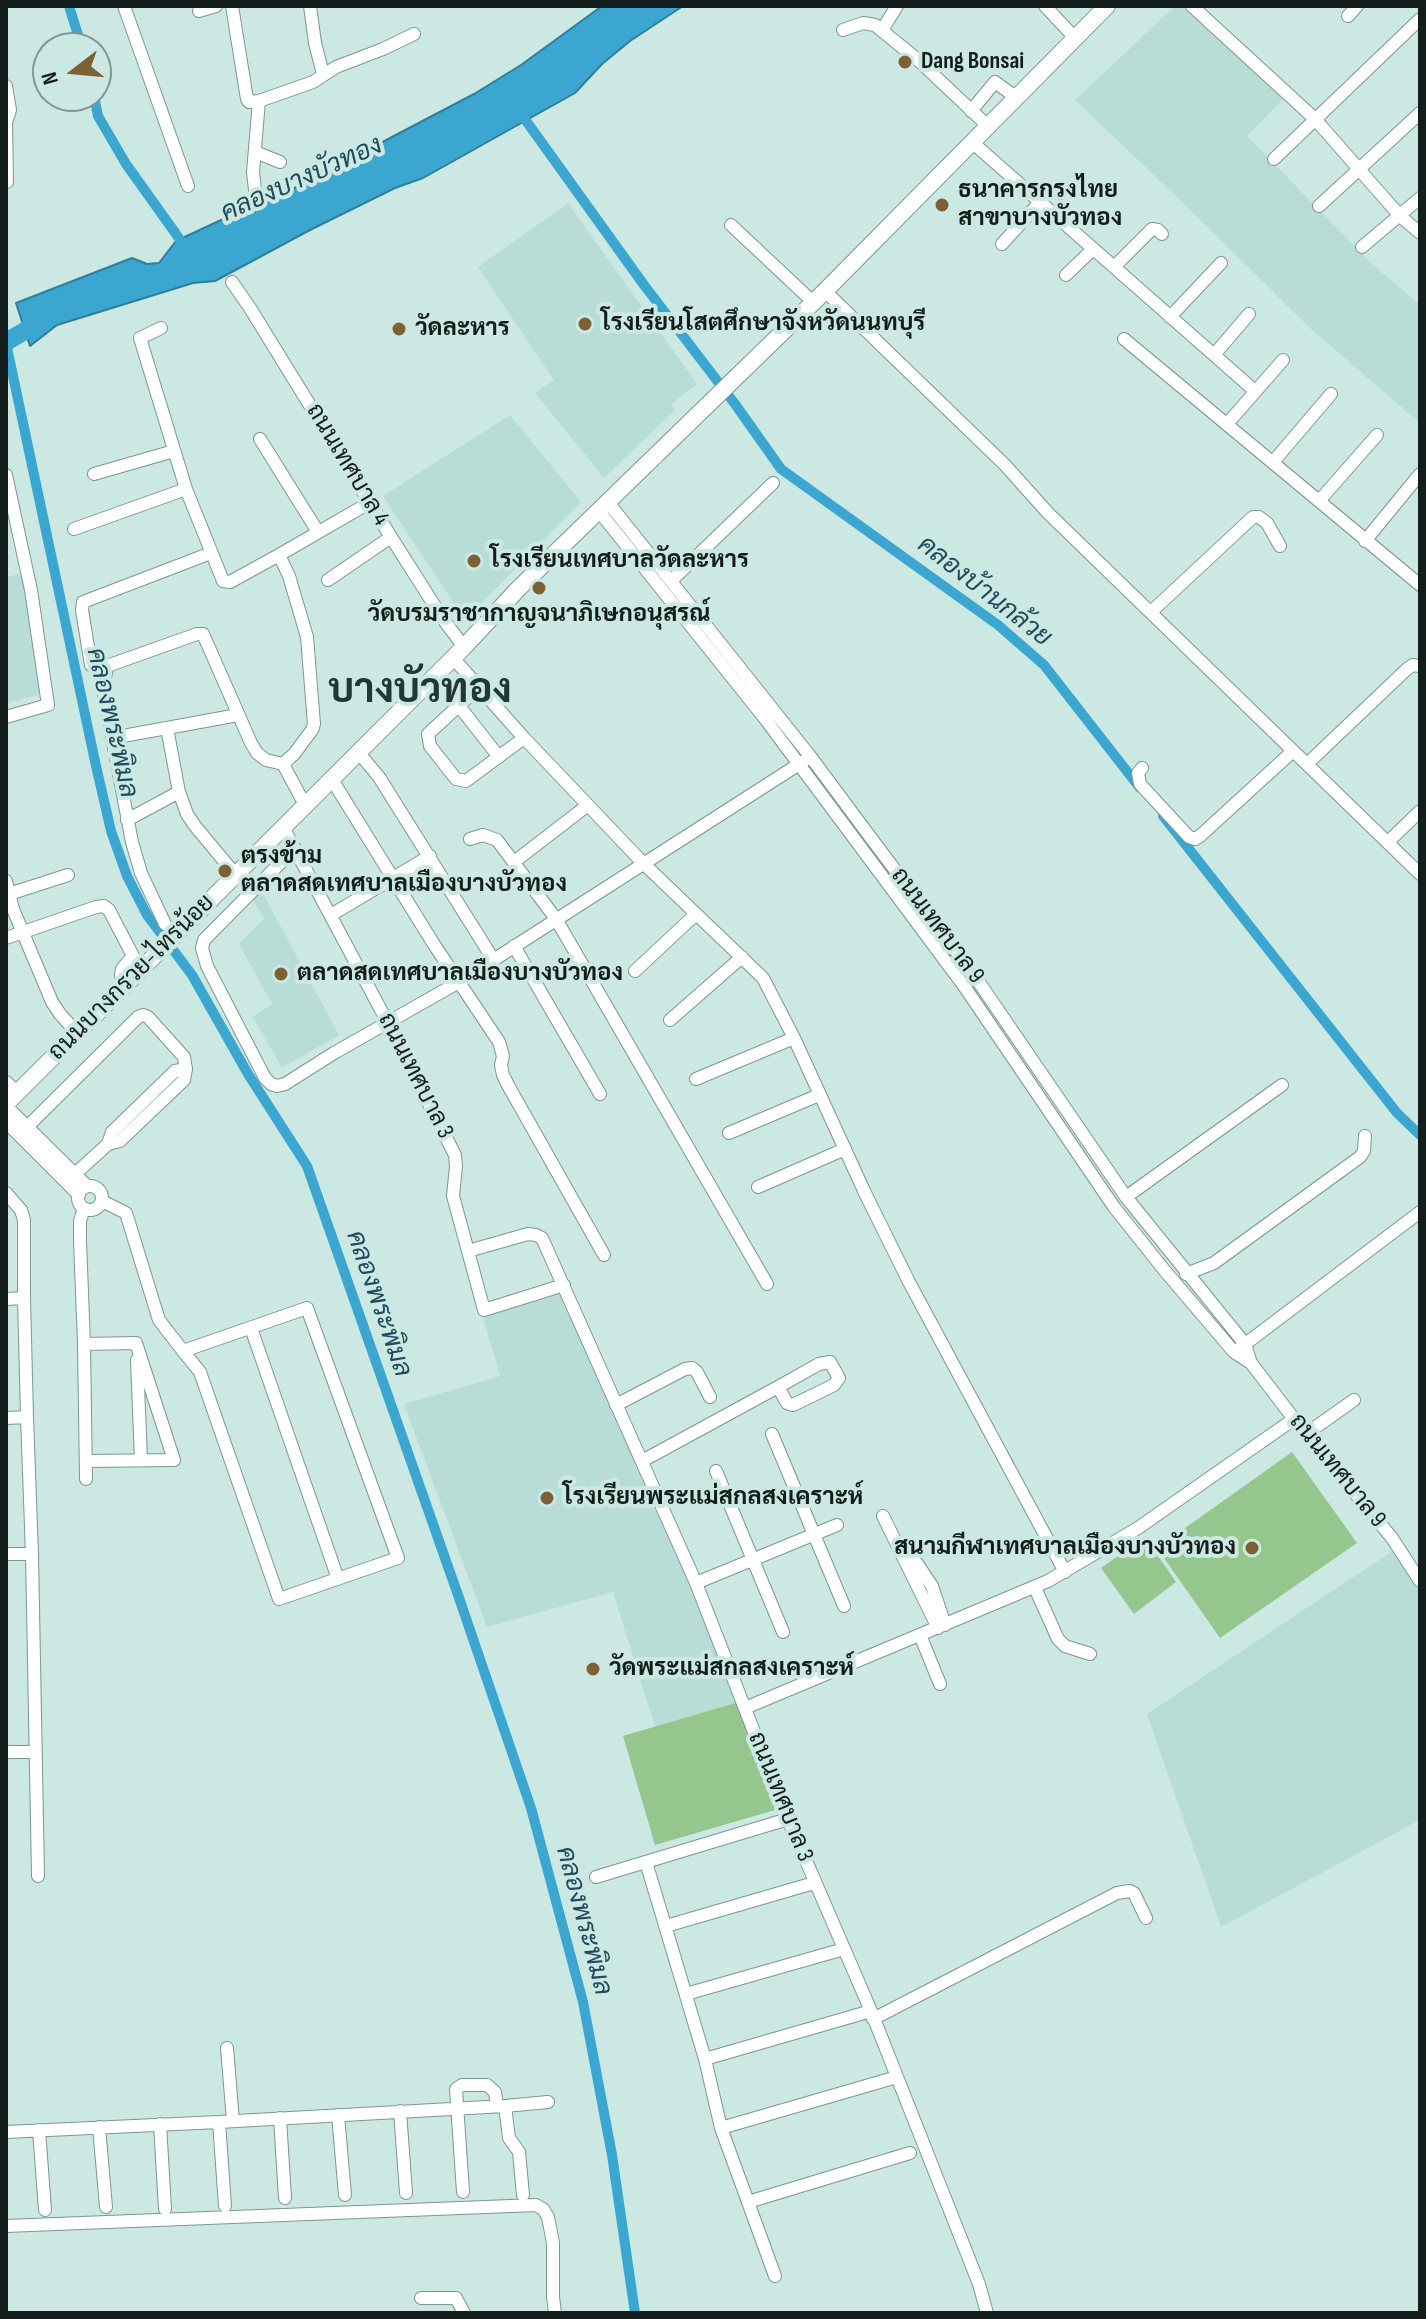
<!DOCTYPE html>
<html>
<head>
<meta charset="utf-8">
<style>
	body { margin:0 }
	#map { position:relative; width:1426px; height:2319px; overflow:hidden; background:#cce8e3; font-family:"Sofia Sans Condensed",sans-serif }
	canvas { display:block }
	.frame { position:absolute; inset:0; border:8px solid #131d1b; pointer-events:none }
	.north { position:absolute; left:32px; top:32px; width:80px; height:80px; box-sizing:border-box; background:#cce8e3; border:2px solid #829793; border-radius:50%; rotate:254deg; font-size:22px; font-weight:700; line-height:32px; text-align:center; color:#131d1b }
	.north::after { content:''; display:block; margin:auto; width:28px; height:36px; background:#7d6033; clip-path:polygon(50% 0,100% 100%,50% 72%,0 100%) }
</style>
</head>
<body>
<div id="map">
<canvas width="1426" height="2319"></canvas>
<div class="frame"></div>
<div class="north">N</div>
</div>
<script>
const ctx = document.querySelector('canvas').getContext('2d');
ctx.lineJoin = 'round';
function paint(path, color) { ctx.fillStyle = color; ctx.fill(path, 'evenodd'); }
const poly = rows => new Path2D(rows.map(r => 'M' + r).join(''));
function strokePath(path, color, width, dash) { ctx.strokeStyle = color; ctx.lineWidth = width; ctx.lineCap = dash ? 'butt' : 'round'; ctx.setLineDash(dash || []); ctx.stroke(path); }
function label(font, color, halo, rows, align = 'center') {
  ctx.font = font + ' "Sofia Sans Condensed",Sarabun,sans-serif'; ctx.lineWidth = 8; ctx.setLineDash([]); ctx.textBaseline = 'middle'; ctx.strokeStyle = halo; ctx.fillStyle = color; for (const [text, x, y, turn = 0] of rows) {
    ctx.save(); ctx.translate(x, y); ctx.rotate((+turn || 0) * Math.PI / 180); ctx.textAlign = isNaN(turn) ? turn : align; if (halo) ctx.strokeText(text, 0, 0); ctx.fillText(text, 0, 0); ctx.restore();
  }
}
const built = poly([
	[1175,6,1194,6,1290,92,1247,136,1372,264,1420,305,1420,423,1311,329,1179,199,1075,100],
	[568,203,697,384,671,404,675,410,604,478,535,393,554,380,478,267],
	[510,415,581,502,465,620,383,496],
	[23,573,45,693,6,703,6,577],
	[261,890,339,1035,282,1068,253,1017,272,1004,239,944,264,919,252,898],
	[566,1288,742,1701,655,1727,613,1592,487,1627,404,1404,500,1376,481,1311],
	[1394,1550,1420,1587,1420,1820,1221,1927,1147,1714]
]);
const green = poly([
	[1292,1452,1357,1543,1220,1638,1157,1548],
	[1145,1537,1176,1582,1134,1614,1101,1568],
	[742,1701,782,1808,655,1845,623,1736]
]);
const water = poly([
	[602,6,683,6,630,41,602,64,575,93,423,178,395,188,310,230,215,281,193,283,57,325,30,346,16,303,132,258,147,264,159,263,176,241,262,201,268,202,474,94,521,65,602,6]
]);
const canal = poly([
	[69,6,82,48],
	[94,96,98,116,126,164,186,248],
	[519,111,644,285,735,404,781,469,998,625,1044,665,1140,788],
	[6,343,96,766,111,831,127,876,147,915,192,975,248,1074,307,1166,458,1595,531,1808,583,2002,612,2155,635,2313],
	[1163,816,1397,1113,1420,1135]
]);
const river = poly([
	[6,342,45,319]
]);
const minor = poly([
	[124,6,188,186],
	[232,6,247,99,249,102,259,101,313,82,336,67,383,49,414,34],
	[310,6,315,43,323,74],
	[1045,6,1075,38],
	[1192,6,1315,119,1400,216,1420,233],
	[199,11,216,6],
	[1348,16,1357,6],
	[843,30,863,23,875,25,918,60,989,127],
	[882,30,897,6],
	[6,86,10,110,6,122,7,182],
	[971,111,995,82,1017,98],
	[973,143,1255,391],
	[255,152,280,162],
	[1274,159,1420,19],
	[255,190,253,172,259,101],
	[1319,206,1420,113],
	[731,225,813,302],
	[1002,244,1040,202],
	[1362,247,1420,198],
	[1114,267,1152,229,1158,230,1162,234],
	[1066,275,1093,249],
	[232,282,250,308,391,537,443,619,464,647],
	[825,291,1005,465,1048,513,1420,874],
	[1170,317,1221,263],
	[161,328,140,338,186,489,223,581,230,582,279,555,369,503],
	[1124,339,1420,585],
	[1214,355,1249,314],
	[1227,424,1283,360],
	[260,439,318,532],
	[1273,462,1331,394],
	[94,474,174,451],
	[6,475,31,590,48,705,6,717],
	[607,501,810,756,868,834,974,975,1126,1197,1245,1344,1251,1363,1294,1419,1392,1538,1420,1581],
	[1319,501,1377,435],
	[598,510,766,720,964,986,1114,1207,1165,1271,1234,1352,1251,1363],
	[74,529,186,489],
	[1365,541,1420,474],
	[279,555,289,576,307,637,314,724,312,730,294,754,283,764],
	[328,580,391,537],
	[671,581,773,483],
	[1151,612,1253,517,1259,517,1267,523,1280,546],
	[453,658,524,738,643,863,763,978,794,1038,865,1193,909,1282,1065,1572],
	[91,665,82,610,83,602,211,553],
	[479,687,428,734,430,746,456,779,466,781,524,738],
	[459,706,499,757],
	[167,728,179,792,187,814,195,826,235,874],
	[112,738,238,715],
	[358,752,379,777,493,959],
	[1307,764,1407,669,1413,665,1420,666],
	[1142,768,1138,773,1140,784,1189,837,1195,839,1200,836,1293,751],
	[331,778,433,943,499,1042,503,1056,501,1065,503,1075,509,1087,604,1255],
	[127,820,179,792],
	[283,827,388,1023,455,1155,456,1166,453,1196,484,1310,564,1285],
	[470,839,483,835,497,840,556,919,767,1284],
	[1388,842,1420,811],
	[295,848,204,940,202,948,207,966,265,1078,271,1084,277,1086,285,1084,334,1053,459,982,804,761],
	[514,862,588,805],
	[6,881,13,909,52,1002,60,1014,77,1033],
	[9,894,68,875],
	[331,915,430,856],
	[165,924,141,873,132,842,103,690,107,666,197,634,203,634,251,743,257,753,266,760,283,764,305,805],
	[6,938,96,907,104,906,109,910,133,956,122,969,121,974,123,986],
	[514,946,600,1094],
	[635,971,696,914],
	[670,1020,742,957],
	[696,1079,794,1038],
	[6,1082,18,1093],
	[6,1106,87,1186],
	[6,1122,79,1195],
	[729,1133,819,1095],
	[19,1135,138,1017,143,1015,148,1017,184,1057,186,1069,184,1080,120,1141,108,1144],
	[75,1174,108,1144,112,1132,175,1071,186,1069],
	'78 1198a12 12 0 1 1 24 0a12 12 0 1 1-24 0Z',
	[758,1187,845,1149],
	[6,1193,21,1210,24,1220,24,1298,6,1299],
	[1126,1197,1282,1085],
	[102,1201,126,1213,159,1320,183,1351,200,1372,279,1599,398,1558,307,1308,183,1351],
	[84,1208,80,1221,80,1241,84,1344,86,1479],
	[468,1251,528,1234,536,1235,542,1238,696,1583,788,1819,871,2011,979,2284,987,2313],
	[1186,1274,1214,1263,1360,1157,1364,1151,1365,1136],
	[251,1328,338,1579],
	[84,1344,136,1343,174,1460,86,1461],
	[1240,1348,1420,1212],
	[137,1360,141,1460],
	[616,1405,685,1369,692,1368,697,1372,710,1397],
	[6,1418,27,1417,24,1298],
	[772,1434,844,1606],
	[1306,1434,1354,1400],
	[642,1461,778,1387,819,1364,830,1362,839,1378,834,1385,793,1405,787,1403,778,1387],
	[716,1471,783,1632],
	[883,1516,938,1628],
	[910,1553,932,1586,945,1625],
	[6,1554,32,1554,27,1417],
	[32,1554,38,1876],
	[696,1583,837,1525],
	[1035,1588,1058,1639,1065,1646,1090,1654],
	[920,1635,940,1684],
	[745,1708,1048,1581,1138,1528,1294,1419],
	[6,1752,36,1752],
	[646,1862,705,2059,721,2128,775,2276],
	[596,1877,788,1819],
	[666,1926,814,1883],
	[686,1994,844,1949],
	[873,2019,1117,1893,1130,1891,1134,1893,1146,1918],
	[227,2048,233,2121],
	[705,2059,871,2011],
	[505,2106,548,2102],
	[400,2111,406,2193],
	[338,2115,345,2195],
	[280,2118,285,2198],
	[219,2122,225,2206],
	[160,2124,165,2209],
	[99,2127,106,2207],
	[721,2128,897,2077],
	[39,2130,45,2210],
	[6,2132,219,2122,505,2106,509,2138,519,2152,523,2195],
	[463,2192,456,2089,462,2085,487,2085,495,2092,497,2106],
	[748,2202,910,2153],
	[6,2226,536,2205,543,2209,548,2217,553,2243,553,2297,555,2313],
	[421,2298,456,2298,464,2313]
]);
const secondary = poly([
	[6,1104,464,647,518,589,825,291,1107,6]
]);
const markers = [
	[905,62,8,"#7d6033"],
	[942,205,8,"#7d6033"],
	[585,324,8,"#7d6033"],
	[399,329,8,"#7d6033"],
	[474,561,8,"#7d6033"],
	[539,588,8,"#7d6033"],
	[225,871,8,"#7d6033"],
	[281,974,8,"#7d6033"],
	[547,1498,8,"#7d6033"],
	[1252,1548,8,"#7d6033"],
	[593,1669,8,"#7d6033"]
];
const poiNames = [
	["Dang Bonsai",921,62],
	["ธนาคารกรุงไทย",958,191],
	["สาขาบางบัวทอง",958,219],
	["โรงเรียนโสตศึกษาจังหวัดนนทบุรี",601,324],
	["วัดละหาร",415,329],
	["โรงเรียนเทศบาลวัดละหาร",490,561],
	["วัดบรมราชากาญจนาภิเษกอนุสรณ์",539,615,"center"],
	["ตรงข้าม",241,857],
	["ตลาดสดเทศบาลเมืองบางบัวทอง",241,885],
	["ตลาดสดเทศบาลเมืองบางบัวทอง",297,974],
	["โรงเรียนพระแม่สกลสงเคราะห์",563,1498],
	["สนามกีฬาเทศบาลเมืองบางบัวทอง",1236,1548,"right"],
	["วัดพระแม่สกลสงเคราะห์",609,1669]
];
const streetNames = [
	["ถนนเทศบาล 4",347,465,59],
	["ถนนเทศบาล 9",937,926,53],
	["ถนนบางกรวย-ไทรน้อย",132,978,-45],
	["ถนนเทศบาล 3",415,1076,63],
	["ถนนเทศบาล 9",1337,1471,51],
	["ถนนเทศบาล 3",780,1797,68]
];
const waterNames = [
	["คลองบางบัวทอง",302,180,-24],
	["คลองบ้านกล้วย",984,592,38],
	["คลองพระพิมล",111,723,77],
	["คลองพระพิมล",378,1304,71],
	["คลองพระพิมล",583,1921,75]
];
const townNames = [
	["บางบัวทอง",420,692]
];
paint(built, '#b8ddd7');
paint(green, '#95c68e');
paint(water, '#3ba7d0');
strokePath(water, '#2f7e9a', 2);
strokePath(canal, '#3ba7d0', 10);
strokePath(river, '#3ba7d0', 18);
strokePath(minor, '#7c9692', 14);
strokePath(secondary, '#7c9692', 18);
strokePath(minor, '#fff', 12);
strokePath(secondary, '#fff', 16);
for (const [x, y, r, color] of markers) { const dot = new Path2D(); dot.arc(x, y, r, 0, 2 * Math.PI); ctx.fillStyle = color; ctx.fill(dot); strokePath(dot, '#cce8e3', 3); }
label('bold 24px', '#131d1b', '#cce8e3', poiNames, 'left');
label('24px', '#131d1b', '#cce8e3', streetNames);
label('italic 26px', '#1e4a5c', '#cce8e3', waterNames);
label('bold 40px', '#203835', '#cce8e3', townNames);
</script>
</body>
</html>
